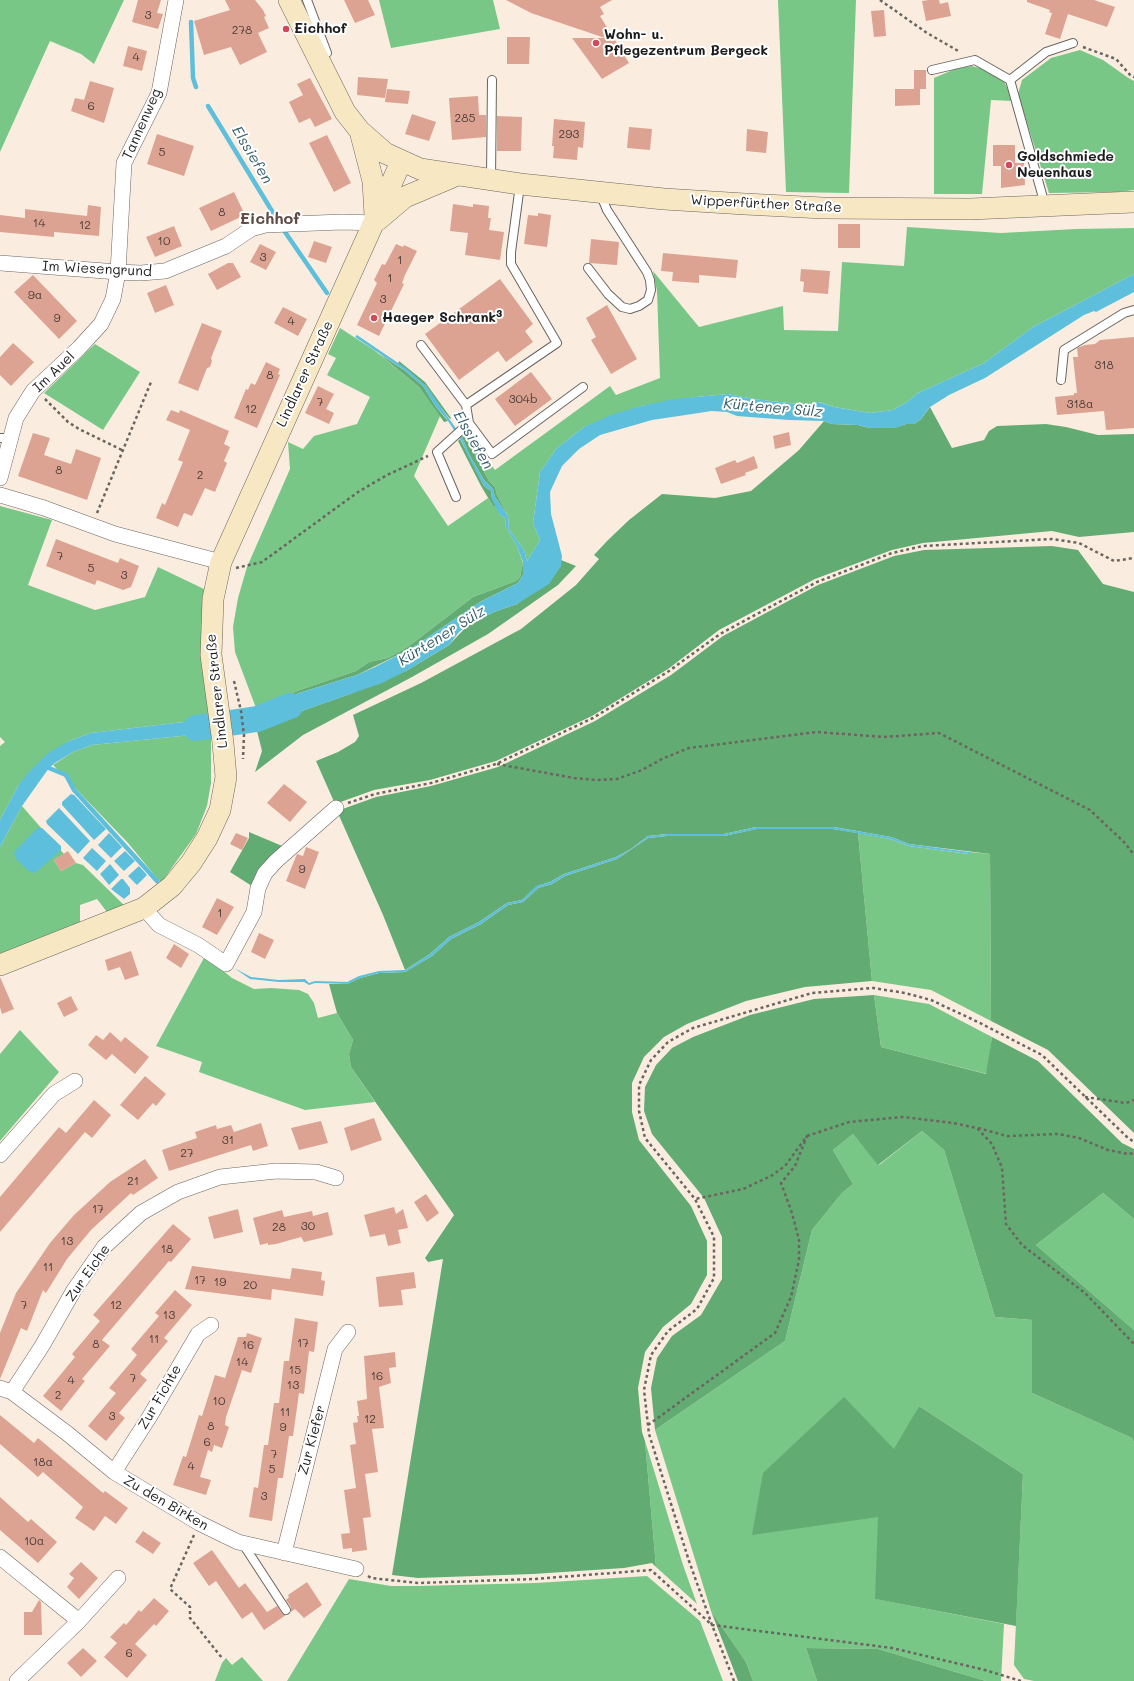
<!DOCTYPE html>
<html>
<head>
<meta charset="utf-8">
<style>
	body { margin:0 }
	canvas { display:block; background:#faeddf }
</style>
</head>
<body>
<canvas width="1134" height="1681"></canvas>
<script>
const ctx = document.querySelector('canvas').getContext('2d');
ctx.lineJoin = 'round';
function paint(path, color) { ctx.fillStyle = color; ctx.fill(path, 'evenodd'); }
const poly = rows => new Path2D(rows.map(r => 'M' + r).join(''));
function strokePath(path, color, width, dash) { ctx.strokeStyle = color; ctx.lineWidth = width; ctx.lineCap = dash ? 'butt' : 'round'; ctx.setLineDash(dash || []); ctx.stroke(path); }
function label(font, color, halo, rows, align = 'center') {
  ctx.font = font + ' Mali,sans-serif'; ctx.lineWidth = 4; ctx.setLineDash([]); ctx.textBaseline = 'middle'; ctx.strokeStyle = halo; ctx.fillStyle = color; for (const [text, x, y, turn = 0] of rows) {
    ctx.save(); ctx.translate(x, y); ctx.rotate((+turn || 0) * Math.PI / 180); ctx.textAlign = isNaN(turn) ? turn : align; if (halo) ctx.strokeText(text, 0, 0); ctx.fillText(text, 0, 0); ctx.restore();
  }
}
const green = poly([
	[0,0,124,0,94,64,81,54,50,41,0,152],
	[379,0,493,0,500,29,391,48],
	[778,0,856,0,849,193,786,192],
	[1080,50,1103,60,1127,77,1134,81,1134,190,1118,192,1049,193,1018,94,1022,80,1051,58],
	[971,66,989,70,1004,81,1013,101,991,100,982,194,934,194,934,78,955,69],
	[907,227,1001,233,1076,229,1134,228,1134,274,1033,327,984,363,918,393,907,402,893,410,870,413,834,407,819,402,806,405,753,399,728,394,696,397,641,406,584,427,557,448,540,472,533,523,540,540,527,561,524,550,509,529,508,516,497,495,495,487,489,481,464,434,469,435,495,470,610,386,616,395,660,378,657,291,653,271,699,327,783,306,784,330,838,331,842,262,904,266],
	[340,328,374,350,419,387,440,416,414,476,448,526,488,498,493,506,497,506,499,514,505,518,506,527,517,546,523,563,520,577,516,581,473,597,409,646,388,658,369,662,356,671,300,690,256,708,235,652,233,627,238,598,247,567,290,469,288,442,303,449,314,436,357,424,370,397,327,375,336,358,328,354],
	[95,344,140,372,103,430,44,393],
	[0,506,52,520,28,585,95,610,145,597,158,567,204,589,202,619,209,719,91,733,69,741,18,786,0,820,0,746,5,742,0,737],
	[201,734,211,735,211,783,207,806,196,834,161,883,128,843,53,765,73,752,92,745],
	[22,806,64,854,54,860,61,871,76,863,83,865,127,908,110,916,97,899,80,905,80,926,0,955,0,847],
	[858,833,890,839,909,846,968,854,969,852,990,854,991,1021,931,990,872,981],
	[205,956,232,978,254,989,271,988,299,990,308,994,314,1003,318,1018,337,1013,353,1040,349,1054,351,1067,375,1102,305,1110,199,1072,202,1062,156,1046],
	[874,995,929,1004,992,1037,987,1074,881,1047],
	[20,1030,59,1072,0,1141,0,1054],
	[922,1131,944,1150,995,1317,1032,1320,1032,1393,1132,1438,1134,1443,1134,1681,1034,1681,1024,1679,1014,1665,1023,1474,919,1406,895,1450,879,1517,876,1599,1004,1624,1001,1681,986,1681,878,1649,806,1648,817,1681,753,1681,746,1662,711,1611,655,1430,785,1341,812,1230,842,1193,853,1184,833,1150,853,1134,879,1165],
	[1103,1193,1134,1219,1134,1330,1036,1245],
	[645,1441,683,1565,697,1604,656,1567],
	[647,1576,700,1621,723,1681,287,1681,349,1579,391,1586,418,1586,536,1583],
	[242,1657,263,1681,215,1681,222,1663,226,1658,232,1665]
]);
const forest = poly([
	[378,353,404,370,423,386,436,407,448,421,444,422,419,387],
	[399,361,425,382,451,418,450,419,439,405,426,386,398,364],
	[930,407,952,448,984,440,989,431,997,426,1046,424,1066,427,1098,435,1134,434,1134,532,1079,537,1052,531,923,543,892,550,815,579,719,630,668,669,592,716,496,761,430,780,374,790,335,804,316,761,338,752,355,742,359,736,353,715,421,683,521,629,576,585,599,559,594,555,607,541,629,520,662,494,715,498,751,491,799,450,824,421,832,424,858,425,870,428,894,428,906,424,914,424,921,419],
	[464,434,489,481,495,487,497,495,508,516,495,497,493,489,484,480,470,456,462,437],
	[460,439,484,486,491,491,492,499,497,506,493,506,481,486,458,441],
	[1052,546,1078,550,1103,584,1134,592,1134,1133,1048,1050,991,1021,990,854,909,844,891,837,834,827,756,827,724,834,667,834,648,836,631,849,616,857,564,874,550,882,537,886,522,900,507,903,479,922,449,937,430,954,405,970,383,915,337,811,376,797,431,786,498,767,595,721,671,675,723,636,818,585,894,556,924,550],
	[561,560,576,566,558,585,488,634,412,677,303,735,255,772,262,751,256,727,350,694,406,671,449,645,468,625,494,612,517,604,561,566],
	[523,563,523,575,518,583,480,602,412,648,357,675,299,693,257,710,256,708,300,690,356,671,369,662,388,658,409,646,473,597,516,581,520,577],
	[756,829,833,829,858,833,872,981,805,987,746,1001,687,1024,664,1037,644,1057,632,1083,632,1112,639,1140,691,1206,707,1241,707,1275,691,1304,663,1327,645,1352,638,1388,642,1432,645,1441,656,1567,652,1563,624,1568,533,1574,418,1578,392,1575,443,1259,428,1262,425,1258,454,1215,351,1067,349,1054,353,1040,337,1013,329,984,347,984,360,978,379,973,405,972,432,956,451,939,481,924,508,905,523,902,538,888,552,884,565,876,617,859,648,838,667,836,724,836],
	[249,832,287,848,255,888,230,872,249,838],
	[874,995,881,1047,986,1074,992,1037,1038,1061,1122,1143,1134,1149,1134,1219,1103,1193,1036,1245,1134,1330,1134,1443,1132,1438,1032,1393,1032,1320,995,1317,944,1150,922,1131,878,1165,853,1134,833,1150,853,1184,842,1193,812,1230,785,1341,655,1430,651,1388,657,1358,672,1336,701,1315,722,1279,722,1237,704,1198,652,1134,644,1111,645,1087,656,1065,672,1048,693,1037,750,1015,814,999],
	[844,1397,894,1449,919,1406,1023,1474,1016,1626,875,1599,878,1517,752,1535,763,1473],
	[711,1611,746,1662,753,1681,738,1681],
	[806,1648,878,1649,986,1681,817,1681]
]);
const water = poly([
	[1134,274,1134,292,1096,312,1094,311,1084,315,985,378,949,395,930,407,921,419,914,424,906,424,895,428,870,428,858,425,832,424,824,421,789,420,737,416,727,412,712,411,652,420,600,435,579,449,562,466,550,492,551,514,562,556,561,566,549,584,517,604,494,612,468,625,459,632,449,645,406,671,382,683,256,727,257,710,299,693,357,675,375,667,412,648,480,602,518,583,523,575,523,562,517,546,506,527,505,518,499,514,492,499,491,491,484,486,468,456,462,442,446,418,436,407,423,386,404,370,355,337,357,335,407,369,426,386,462,437,470,456,484,480,493,489,495,497,508,516,509,529,524,550,527,561,540,540,533,523,540,472,557,448,584,427,611,415,641,406,674,399,728,394,753,399,806,405,818,402,834,407,870,413,893,410,907,402,918,393,984,363,1033,327],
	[209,719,211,735,201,734,92,745,73,752,55,763,49,768,22,806,0,847,0,820,18,786,29,772,48,753,69,741,91,733],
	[71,794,74,795,106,829,94,840,62,805,62,802],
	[59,808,90,841,78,854,47,824,46,821],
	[756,827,834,827,891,837,909,844,969,852,969,854,909,846,890,839,833,829,757,829,724,836,667,836,648,838,617,859,565,876,552,884,538,888,523,902,508,905,481,924,451,939,432,956,405,972,379,973,360,978,347,984,315,983,309,985,304,982,279,982,250,979,234,968,251,977,279,980,305,979,309,983,315,981,347,982,359,976,379,971,405,970,430,954,449,937,479,922,507,903,522,900,536,886,550,882,564,874,616,857,631,849,648,836,667,834,724,834],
	[37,828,42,828,61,846,61,850,35,873,30,872,15,858,14,852],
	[109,833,122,847,111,858,98,845],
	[92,848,106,861,97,871,83,858],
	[125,851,135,861,124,871,114,861],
	[110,864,119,875,109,885,100,874],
	[139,866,147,875,137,885,128,876],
	[121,879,123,879,130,888,130,894,124,899,111,889]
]);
const stream = poly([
	[191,22,193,78,196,87],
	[208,106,275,216],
	[285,232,327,293],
	[44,766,66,775,74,790,157,881]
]);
const river = poly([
	[196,728,257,719,290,706]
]);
const building = poly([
	[138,0,161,0,157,13,163,14,158,29,132,22],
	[225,0,255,0,263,10,266,16,264,17,269,28,258,33,267,52,240,65,231,47,204,55,194,21,230,10],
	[344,0,368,0,375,15,355,23],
	[506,0,612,0,600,7,604,14,600,16,629,63,602,79,572,38,605,38,531,13],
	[929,0,939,0,940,4,948,2,951,16,926,21,922,1],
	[1027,0,1094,0,1115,7,1107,27,1068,14,1060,39,1045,34,1052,13,1049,12,1050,10,1027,2],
	[884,10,886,36,874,37,871,11],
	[507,37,530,37,529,64,507,64],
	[128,46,147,51,142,71,123,66],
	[914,70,926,70,926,89,920,89,920,105,895,106,895,89,914,89],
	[358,77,388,79,385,98,357,95],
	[310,78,332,119,315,127,310,118,299,123,289,102,303,95,297,84],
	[90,81,114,88,104,123,71,111,75,98,84,100],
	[387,89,410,91,408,104,385,102],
	[478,96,479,115,486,115,486,137,452,140,449,98],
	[412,114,436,122,429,141,405,134],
	[497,116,522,117,521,151,497,151],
	[554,119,585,122,583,148,578,147,577,160,553,158,554,146,552,146],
	[629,127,652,129,650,150,627,148],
	[747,129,768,132,766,153,746,151],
	[157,134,194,146,184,176,147,164],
	[327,135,351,183,334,192,309,143],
	[993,145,1015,145,1015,163,1024,163,1025,185,1001,188,1001,166,993,166],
	[234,192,245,215,211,231,199,208],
	[453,204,473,207,473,204,489,206,488,218,491,218,489,230,504,232,500,260,465,255,468,233,450,231],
	[88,205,101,207,99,236,54,232,54,237,0,232,0,215,25,218,25,209,87,216],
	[538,213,551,215,547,247,524,244,528,215,538,216],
	[838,224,860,224,860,248,838,248],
	[174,226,182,246,155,257,146,237],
	[591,239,619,242,617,265,589,263],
	[314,241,332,247,326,263,308,257],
	[260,244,276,252,266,270,250,262],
	[396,244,403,247,404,245,417,251,405,275,402,283,404,284,379,336,357,325,377,283,374,280,382,264,385,265],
	[663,253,738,260,736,278,699,275,699,283,672,281,673,272,661,271],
	[228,263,233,263,241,277,217,290,208,274],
	[801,269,830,271,828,294,803,292,804,282,800,281],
	[33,275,77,321,59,339,14,292],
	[500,279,533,324,525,331,533,342,506,362,498,351,459,380,425,334],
	[166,285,174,305,155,313,147,293],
	[607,305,637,359,611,374,591,340,596,337,586,318],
	[283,307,307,319,298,336,274,323],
	[202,323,222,331,211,358,212,361,210,367,207,368,198,391,178,383],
	[1134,337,1134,428,1106,430,1104,411,1057,415,1055,397,1074,395,1074,393,1077,393,1073,357,1078,357,1077,348,1085,345,1095,344,1100,340],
	[13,343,34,362,11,386,0,375,0,357],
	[266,362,280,369,278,374,280,375,257,428,234,418,246,389,248,390,251,383,255,385],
	[531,372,552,399,515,426,495,399],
	[318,386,334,394,326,409,334,413,329,424,305,413],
	[171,410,179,413,180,410,229,431,224,444,230,447,224,461,227,463,215,492,205,488,192,516,184,513,178,527,156,518,162,503,165,505,183,462,178,460,190,430,166,420],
	[789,432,791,445,775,449,773,436],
	[33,433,50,438,44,455,71,464,76,449,101,458,87,500,18,476],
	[754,456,758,468,745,473,746,475,721,484,715,468,735,460,737,463],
	[56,539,118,563,120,558,139,566,131,587,123,590,97,580,95,585,46,566],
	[284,784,307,802,290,822,267,803],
	[236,833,248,838,242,850,230,844],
	[306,847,319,852,305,889,286,881,297,854,303,856],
	[68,851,76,863,61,871,54,860],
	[217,898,234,907,217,935,202,927],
	[259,933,274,940,265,959,251,952],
	[174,944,189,954,181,968,166,958],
	[131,951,139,975,125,980,120,967,108,971,105,960],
	[0,977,14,1009,2,1014,0,1007],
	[71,996,78,1010,64,1017,57,1003],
	[110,1032,121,1042,125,1037,149,1057,135,1074,112,1054,106,1060,88,1045,96,1035,103,1040],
	[145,1076,166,1094,156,1106,153,1103,138,1120,120,1105],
	[94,1100,111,1115,92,1138,85,1132,0,1232,0,1197,59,1127,66,1133],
	[374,1118,382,1140,351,1151,344,1128],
	[321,1121,328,1143,299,1150,291,1128],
	[261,1123,268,1146,253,1151,251,1145,169,1171,162,1150,197,1138,195,1132,216,1125,217,1129,231,1125,234,1132],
	[145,1159,158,1178,133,1195,131,1193,91,1230,67,1259,46,1293,43,1290,27,1331,21,1328,0,1379,0,1333,16,1293,50,1243,74,1215,110,1182],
	[426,1194,439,1213,427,1222,414,1202],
	[394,1207,396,1214,403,1209,408,1228,398,1230,401,1243,388,1246,385,1234,370,1237,364,1215],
	[238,1209,243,1232,214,1239,208,1217],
	[282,1210,284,1217,312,1211,313,1216,328,1212,333,1235,304,1242,301,1237,276,1244,268,1245,268,1243,260,1245,253,1218],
	[173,1224,191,1239,171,1262,169,1261,102,1340,110,1346,82,1379,85,1381,61,1411,43,1396,75,1357,72,1354,100,1321,93,1315],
	[192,1266,290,1279,292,1268,322,1272,321,1280,325,1281,323,1296,272,1289,271,1300,185,1289],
	[414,1272,416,1288,401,1290,403,1305,379,1307,376,1277],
	[175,1290,192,1305,164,1338,168,1341,140,1374,147,1380,119,1413,125,1418,106,1441,88,1426,116,1393,109,1388,137,1355,131,1349,159,1316,155,1313],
	[295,1318,318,1322,314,1352,309,1351,304,1394,299,1393,293,1436,289,1436,283,1478,278,1478,272,1521,249,1517,254,1487,258,1488,264,1445,268,1445,274,1403,279,1403,284,1361,289,1361],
	[247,1333,262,1338,251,1373,242,1370,226,1417,225,1425,229,1427,222,1448,214,1445,212,1452,208,1450,200,1477,211,1480,206,1495,173,1485,183,1456,186,1457,199,1415,202,1416,215,1375,225,1378,238,1337,246,1337],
	[395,1352,396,1367,389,1368,391,1383,379,1387,384,1428,372,1429,378,1472,365,1474,371,1517,363,1518,367,1550,352,1552,352,1548,343,1549,341,1534,350,1533,344,1490,356,1488,350,1445,356,1444,353,1423,358,1422,357,1416,359,1416,357,1401,367,1399,364,1356],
	[0,1415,34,1443,38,1438,103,1493,105,1491,128,1508,116,1524,105,1516,94,1531,75,1518,83,1507,43,1472,38,1477,0,1444],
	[0,1497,28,1522,31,1519,57,1542,38,1563,0,1530],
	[143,1531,161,1543,153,1554,135,1542],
	[212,1550,239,1588,245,1583,267,1612,277,1606,282,1613,286,1615,264,1630,252,1612,242,1619,216,1581,209,1586,193,1563],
	[81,1562,98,1578,79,1599,67,1587,74,1578,69,1574],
	[307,1582,322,1605,304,1618,295,1609,291,1612,291,1607,286,1600,289,1597,288,1595],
	[154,1598,169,1611,156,1626,154,1624,135,1644,147,1655,127,1678,104,1657,117,1643,110,1637,124,1623,126,1625,139,1610,141,1612],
	[39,1600,41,1602,42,1635,24,1635,24,1612,32,1612],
	[83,1648,97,1661,81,1677,67,1663]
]);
const path = poly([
	[880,0,927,33,960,52],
	[1083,47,1116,59,1131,76,1134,77],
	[45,399,68,422,79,429,122,450],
	[97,513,151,382],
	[236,568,262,562,358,492,387,475,428,456],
	[234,681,241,711,244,735,243,759],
	[497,764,574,778,596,780,617,779,642,770,664,758,689,748,817,732,884,737,939,733,1090,810,1125,843,1134,855],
	[348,803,375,794,431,783,496,764,593,718,669,671,720,634,768,608,817,582,892,553,923,546,1052,539,1079,543,1114,561,1134,558],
	[1085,1097,1126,1103,1134,1100],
	[978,1128,1007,1136,1058,1134,1079,1138,1108,1150,1128,1154,1134,1153],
	[807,1136,849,1122,903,1117,953,1123,977,1128,992,1144,1002,1168,1006,1224,1022,1245,1085,1293,1134,1344],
	[648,1425,775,1333,791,1297,799,1260,799,1240,792,1213,781,1183,795,1166,807,1136,785,1166,771,1176,743,1189,695,1199],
	[194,1535,170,1589,190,1607,190,1618,222,1658],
	[368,1576,371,1578,418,1583,534,1579,651,1570,712,1625,892,1648,985,1670,1021,1681],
	[734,1681,712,1625,689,1561,649,1434,644,1390,651,1355,668,1331,697,1309,714,1278,714,1237,695,1199,645,1138,639,1111,639,1085,651,1060,668,1042,693,1028,812,993,873,988,905,993,931,1000,978,1022,1042,1055,1127,1137,1134,1142]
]);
const lane = poly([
	[307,0,327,53,322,55],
	[932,70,975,60,1010,80,1045,205],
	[1010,80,1046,52,1073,43],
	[491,179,492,80],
	[520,185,511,252,511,264,557,343,466,405,469,423,492,454,583,387],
	[588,268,608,294,622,307,630,309,639,306,648,300,651,290,650,280,647,272,607,210,600,193],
	[421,345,466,405],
	[1061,380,1064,350,1124,313,1134,310],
	[0,438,10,438],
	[456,497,437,452,469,423],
	[243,1544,286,1610]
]);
const street = poly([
	[0,263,118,272,141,273,165,271,226,246,251,229,265,225,343,222,375,223],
	[0,478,16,418,33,391,79,348,101,324,113,299,118,272,124,163,159,93,176,0],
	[0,495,44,508,115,534,221,562],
	[144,908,159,925,198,945,226,964,254,912,258,888,265,873,276,861,336,808],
	[0,1155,54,1094,75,1081],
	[0,1388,12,1392,68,1434,114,1472,199,1523,238,1542,356,1569],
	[12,1392,42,1346,74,1290,104,1247,141,1213,178,1192,220,1177,276,1171,316,1172,336,1178],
	[114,1472,150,1416,198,1334,211,1325],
	[284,1553,335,1349,348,1332],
	[0,1557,79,1621],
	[17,1681,79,1621,118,1578]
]);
const secondary = poly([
	[289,0,345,112,360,131,385,153,420,169,520,184,664,199,745,204,823,208,970,209,1134,202],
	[360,131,373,181,375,216],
	[378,220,405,197,457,175],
	[0,965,144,908,172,886,191,863,207,838,220,810,226,777,223,743,211,655,213,599,221,562,401,162]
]);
const markers = [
	[286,29,4,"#d1495b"],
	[596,43,4,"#d1495b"],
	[1009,165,4,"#d1495b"],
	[374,318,4,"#d1495b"]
];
const numberNames = [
	["3",148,15],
	["278",242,30],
	["4",136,57],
	["6",91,106],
	["285",465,118],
	["293",569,134],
	["5",162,152],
	["8",222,212],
	["14",39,223],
	["12",85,225],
	["10",164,241],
	["3",263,257],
	["1",400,260],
	["1",390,278],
	["9a",35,295],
	["3",383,299],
	["9",57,318],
	["4",291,321],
	["318",1104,365],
	["8",270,375],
	["304b",523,399],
	["7",320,402],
	["318a",1080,404],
	["12",251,409],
	["8",59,470],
	["2",200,475],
	["7",60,556],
	["5",91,568],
	["3",124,575],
	["9",302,869],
	["1",220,913],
	["31",228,1140],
	["27",187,1153],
	["21",133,1181],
	["17",98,1209],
	["30",308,1226],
	["28",279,1227],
	["13",67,1241],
	["18",167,1249],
	["11",48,1267],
	["17",200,1280],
	["19",220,1282],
	["20",250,1285],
	["7",24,1305],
	["12",116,1305],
	["13",169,1315],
	["11",154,1339],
	["17",303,1343],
	["8",96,1344],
	["16",248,1345],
	["14",242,1362],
	["15",295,1370],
	["16",377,1376],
	["7",133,1378],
	["4",71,1380],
	["13",293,1385],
	["2",58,1395],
	["10",219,1401],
	["11",285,1412],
	["3",112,1416],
	["12",370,1419],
	["8",211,1426],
	["9",283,1427],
	["6",207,1442],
	["7",274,1454],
	["18a",43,1462],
	["4",191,1466],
	["5",272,1469],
	["3",264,1496],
	["10a",34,1541],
	["6",129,1653]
];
const poiNames = [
	["Eichhof",294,29],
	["Wohn- u.",604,35],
	["Pflegezentrum Bergeck",604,51],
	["Goldschmiede",1017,157],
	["Neuenhaus",1017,173],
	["Haeger Schrank³",382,318]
];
const streetNames = [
	["Tannenweg",142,124,-66],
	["Wipperfürther Straße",766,204,3],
	["Im Wiesengrund",97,269,3],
	["Im Auel",54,372,-44],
	["Lindlarer Straße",305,374,-65],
	["Lindlarer Straße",217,691,-96],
	["Zur Eiche",88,1273,-55],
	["Zur Fichte",160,1397,-60],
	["Zur Kiefer",312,1440,-75],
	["Zu den Birken",166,1503,30]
];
const waterNames = [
	["Elssiefen",252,155,59],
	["Kürtener Sülz",773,408,5],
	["Elssiefen",473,440,60],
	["Kürtener Sülz",442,636,-32]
];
const quarterNames = [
	["Eichhof",270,219]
];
paint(green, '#78c787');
paint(forest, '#62ac74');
paint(water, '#5dbfdb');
strokePath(stream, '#5dbfdb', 4.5);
strokePath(river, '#5dbfdb', 26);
paint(building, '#dda392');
strokePath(lane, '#6a6560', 10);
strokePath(street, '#6a6560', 16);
strokePath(secondary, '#6a6560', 22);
strokePath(path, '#6a6560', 2.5, [3, 3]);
strokePath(lane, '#fff', 8);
strokePath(street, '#fff', 15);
strokePath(secondary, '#f7e8c3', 21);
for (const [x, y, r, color] of markers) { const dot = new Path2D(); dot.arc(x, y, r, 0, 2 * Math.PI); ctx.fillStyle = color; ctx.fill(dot); strokePath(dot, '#fff', 1.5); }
label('12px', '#4c3e3a', null, numberNames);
label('bold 14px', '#1c1c1c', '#fff', poiNames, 'left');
label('14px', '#1c1c1c', '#fff', streetNames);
label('italic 15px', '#365d68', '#fff', waterNames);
label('bold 16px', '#604b45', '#fff', quarterNames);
</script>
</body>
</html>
